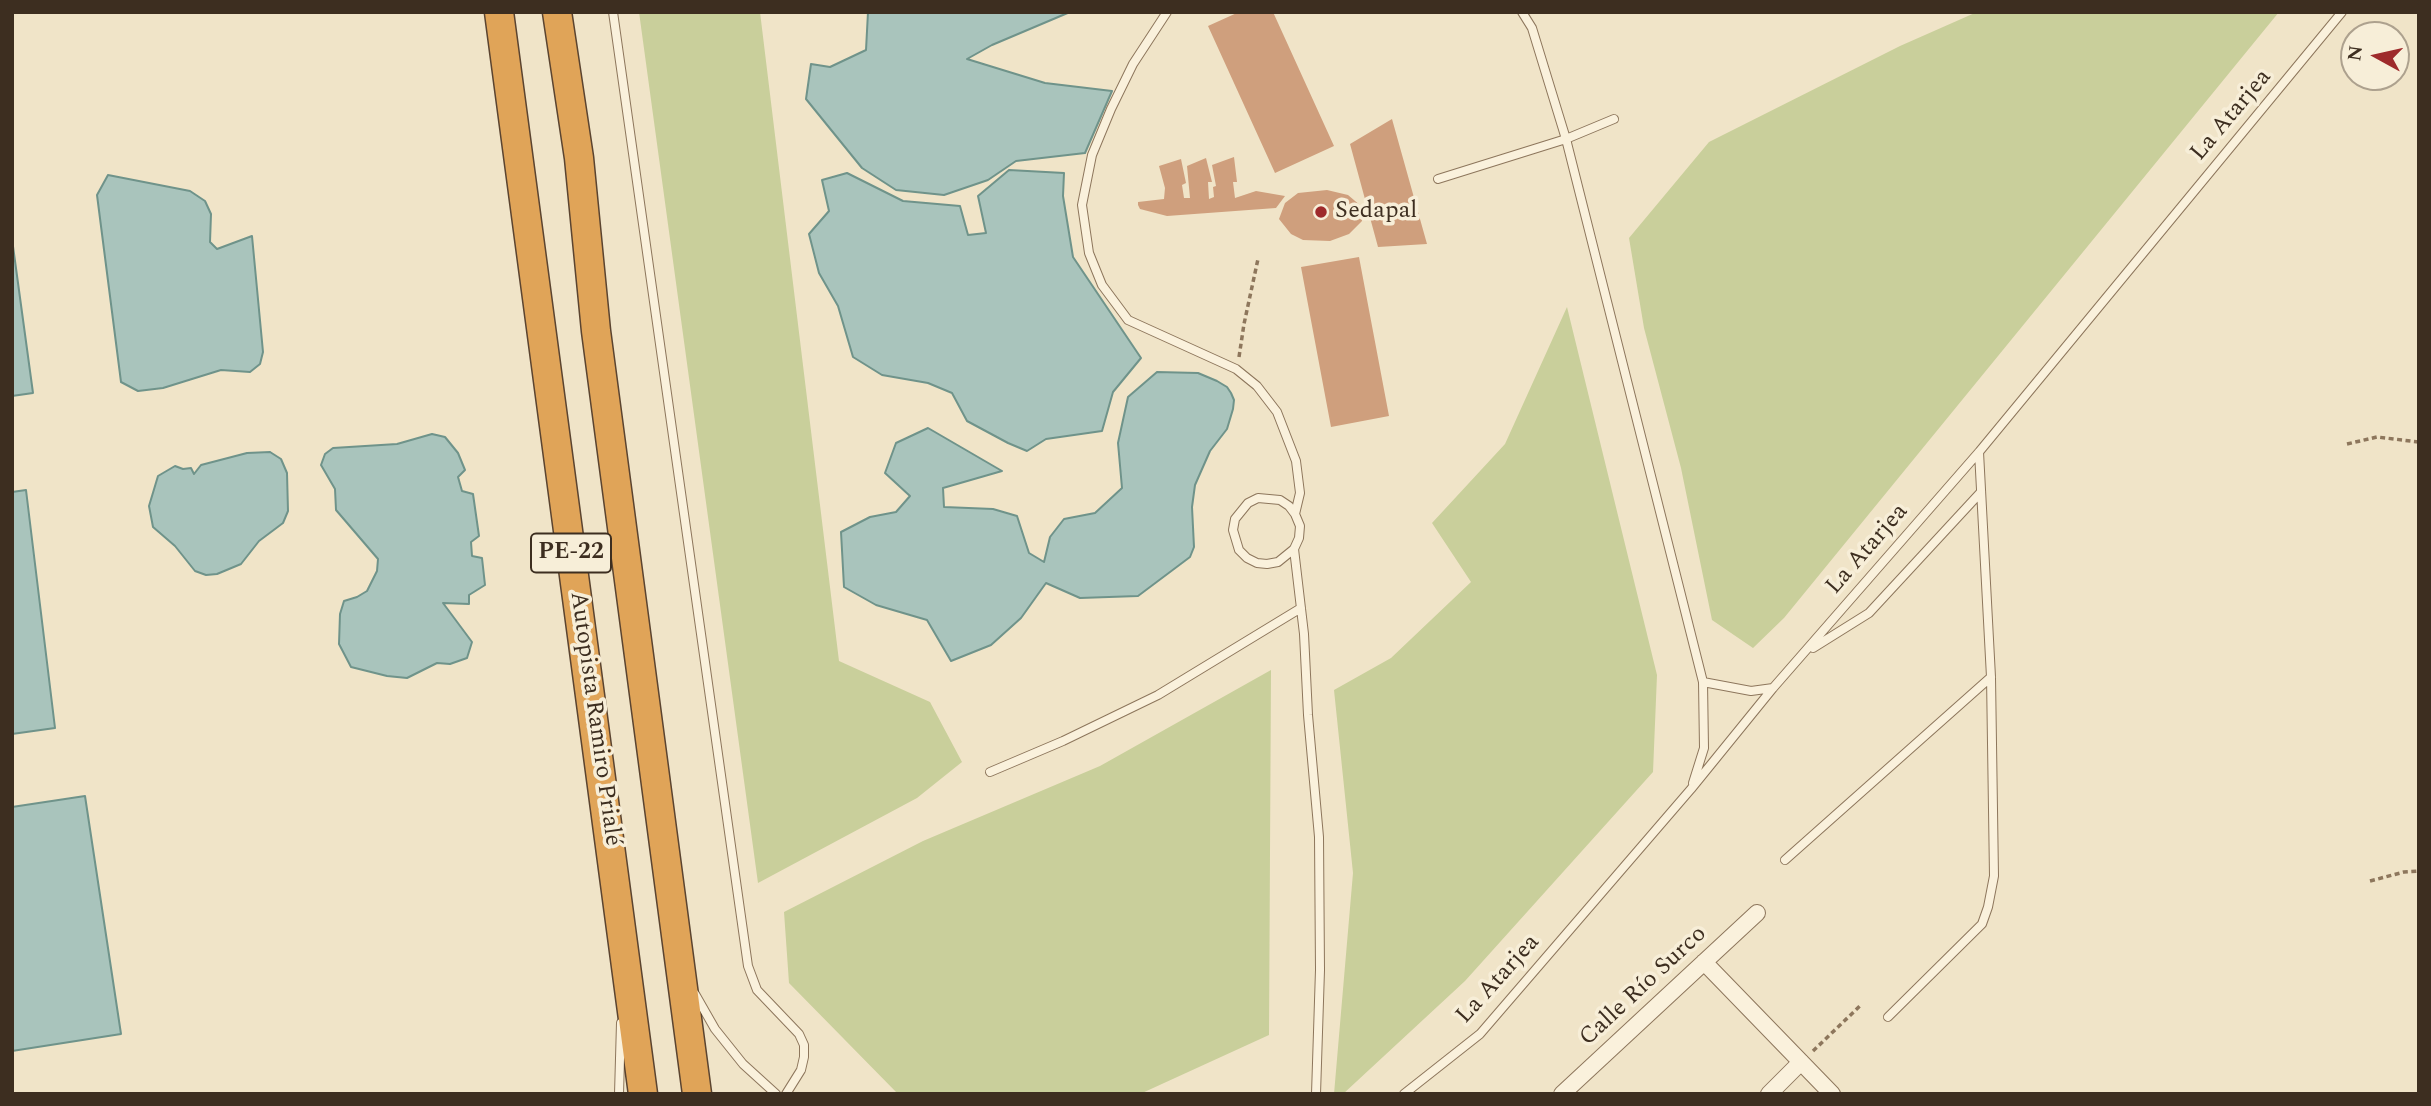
<!DOCTYPE html>
<html>
<head>
<meta charset="utf-8">
<style>
	body { margin:0 }
	#map { position:relative; width:2431px; height:1106px; overflow:hidden; background:#f0e4c8; font-family:Spectral,serif }
	canvas { display:block }
	.frame { position:absolute; inset:0; border:14px solid #3d2e20; pointer-events:none }
	.north { position:absolute; left:2340px; top:21px; width:70px; height:70px; box-sizing:border-box; background:#f7eed8; border:2px solid #ada18e; border-radius:50%; rotate:278deg; font-size:19px; font-weight:700; line-height:28px; text-align:center; color:#3d2e20 }
	.north::after { content:''; display:block; margin:auto; width:24px; height:32px; background:#9e2a2b; clip-path:polygon(50% 0,100% 100%,50% 72%,0 100%) }
</style>
</head>
<body>
<div id="map">
<canvas width="2431" height="1106"></canvas>
<div class="frame"></div>
<div class="north">N</div>
</div>
<script>
const ctx = document.querySelector('canvas').getContext('2d');
ctx.lineJoin = 'round';
function paint(path, color) { ctx.fillStyle = color; ctx.fill(path, 'evenodd'); }
const poly = rows => new Path2D(rows.map(r => 'M' + r).join(''));
function strokePath(path, color, width, dash) { ctx.strokeStyle = color; ctx.lineWidth = width; ctx.lineCap = dash ? 'butt' : 'round'; ctx.setLineDash(dash || []); ctx.stroke(path); }
function label(font, color, halo, rows, align = 'center') {
  ctx.font = font + ' Spectral,serif'; ctx.lineWidth = 7; ctx.setLineDash([]); ctx.textBaseline = 'middle'; ctx.strokeStyle = halo; ctx.fillStyle = color; for (const [text, x, y, turn = 0] of rows) {
    ctx.save(); ctx.translate(x, y); ctx.rotate((+turn || 0) * Math.PI / 180); ctx.textAlign = isNaN(turn) ? turn : align; if (halo) ctx.strokeText(text, 0, 0); ctx.fillText(text, 0, 0); ctx.restore();
  }
}
const green = poly([
	[639,12,760,12,839,661,930,702,962,762,917,798,758,883],
	[1977,12,2279,12,1784,618,1753,648,1712,620,1681,468,1644,328,1629,238,1709,142,1900,46],
	[1567,307,1657,675,1653,772,1465,981,1343,1094,1334,1094,1353,873,1334,690,1391,658,1471,582,1432,523,1505,444],
	[1271,670,1269,1035,1140,1094,898,1094,789,983,784,912,923,841,1100,766]
]);
const water = poly([
	[868,12,1070,12,992,45,967,59,1045,83,1112,91,1085,153,1016,161,988,180,944,195,896,190,862,168,806,99,811,64,830,67,866,50,868,12],
	[1009,170,1064,173,1063,196,1073,257,1141,358,1113,392,1102,431,1046,439,1027,451,1008,443,967,421,952,393,928,383,882,375,853,357,838,306,819,273,809,234,829,211,822,180,847,173,903,201,960,206,968,235,986,233,978,196,1009,170],
	[108,175,190,191,205,201,211,214,210,242,217,249,252,236,263,352,260,364,250,372,221,370,163,388,138,391,121,382,97,195,108,175],
	[12,239,33,393,12,396,12,239],
	[1157,372,1198,373,1217,381,1227,387,1231,393,1234,400,1233,409,1227,429,1210,451,1195,485,1192,507,1194,547,1190,557,1138,596,1080,598,1046,583,1021,618,991,645,951,661,927,620,876,605,844,587,841,532,870,517,896,512,910,496,885,473,896,443,928,428,1002,471,943,488,944,507,993,509,1017,516,1029,553,1044,562,1050,537,1064,519,1095,513,1122,488,1118,443,1128,397,1157,372],
	[432,434,445,437,458,453,465,470,458,477,462,491,473,494,479,536,471,542,472,556,482,558,485,585,469,595,469,604,443,603,472,642,467,658,450,664,437,663,407,678,387,676,351,667,339,644,340,614,344,601,357,597,367,591,377,571,378,559,336,510,335,489,321,465,325,454,333,448,397,444,432,434],
	[270,452,281,459,287,473,288,511,283,523,259,541,241,564,217,574,206,575,195,571,175,546,153,527,149,506,158,476,175,466,183,469,191,468,194,474,201,465,247,453,270,452],
	[26,490,55,728,12,734,12,492,26,490],
	[85,796,121,1034,12,1051,12,807,85,796]
]);
const building = poly([
	[1239,12,1273,12,1334,146,1275,173,1208,26],
	[1392,119,1427,244,1378,247,1350,144],
	[1234,157,1237,182,1233,182,1235,198,1256,191,1285,196,1276,208,1167,216,1140,209,1138,205,1138,202,1164,199,1165,188,1159,166,1181,159,1186,183,1182,185,1184,198,1190,198,1187,166,1206,158,1212,182,1208,182,1209,199,1214,197,1213,187,1216,186,1212,165],
	[1327,190,1348,195,1361,206,1362,221,1349,234,1330,241,1303,240,1291,234,1279,219,1285,203,1298,193],
	[1359,257,1389,416,1331,427,1301,267]
]);
const path = poly([
	[1239,357,1244,324,1258,259],
	[2347,444,2377,437,2419,442],
	[2370,881,2404,872,2419,871],
	[1813,1051,1862,1004]
]);
const lane = poly([
	[613,12,748,966,757,990,799,1034,804,1045,804,1057,801,1070,786,1094],
	[1167,12,1133,64,1111,109,1092,155,1082,205,1089,253,1102,285,1128,320,1236,369,1257,386,1277,412,1296,461,1300,493,1295,514,1300,526,1299,538,1294,549,1278,562,1267,564,1257,563,1247,558,1239,550,1233,530,1235,519,1248,503,1258,498,1280,500,1289,506,1295,514],
	[1522,12,1532,28,1566,139,1703,682,1704,748,1693,783],
	[1438,179,1566,139,1614,119],
	[1294,549,1304,634,1308,715,1319,837,1320,970,1316,1094],
	[1813,648,1869,613,1981,492],
	[1703,682,1751,691,1773,688],
	[990,772,1063,741,1158,695,1301,608],
	[1785,860,1991,677],
	[695,994,715,1029,743,1064,776,1094],
	[1888,1017,1982,924,1988,907,1994,876,1991,677,1979,452],
	[619,1094,621,1023],
	[1404,1094,1480,1034,1691,789,1773,688,1979,452,2342,12]
]);
const street = poly([
	[1704,962,1832,1094],
	[1562,1094,1757,913],
	[1769,1094,1801,1062]
]);
const highway = poly([
	[499,12,643,1094],
	[557,12,579,158,596,331,697,1094]
]);
const markers = [
	[1321,212,7,"#9e2a2b"]
];
const shields = [
	[571,553,80]
];
const shieldNames = [
	["PE-22",571,553]
];
const streetNames = [
	["La Atarjea",2232,116,-50],
	["La Atarjea",1868,550,-49],
	["Autopista Ramiro Prialé",594,719,82],
	["La Atarjea",1499,980,-48],
	["Calle Río Surco",1644,987,-43]
];
const poiNames = [
	["Sedapal",1335,212]
];
paint(green, '#c9cf9b');
paint(water, '#a9c4bc');
strokePath(water, '#6f938a', 2);
paint(building, '#cf9f7d');
strokePath(lane, '#8d765c', 10);
strokePath(street, '#8d765c', 18);
strokePath(highway, '#5b4430', 31);
strokePath(path, '#8d765c', 3.5, [5, 3.5]);
strokePath(lane, '#faf1dc', 8);
strokePath(street, '#faf1dc', 16);
strokePath(highway, '#e0a458', 28);
for (const [x, y, r, color] of markers) { const dot = new Path2D(); dot.arc(x, y, r, 0, 2 * Math.PI); ctx.fillStyle = color; ctx.fill(dot); strokePath(dot, '#f7eed8', 2.5); }
for (const [x, y, w] of shields) { const box = new Path2D(); box.roundRect(x - w / 2, y - 19.5, w, 39, 5); ctx.fillStyle = '#f7eed8'; ctx.fill(box); strokePath(box, '#3d2e20', 2); }
label('bold 23px', '#3d2e20', null, shieldNames);
label('24px', '#3d2e20', '#f7eed8', streetNames);
label('24px', '#3d2e20', '#f7eed8', poiNames, 'left');
</script>
</body>
</html>
